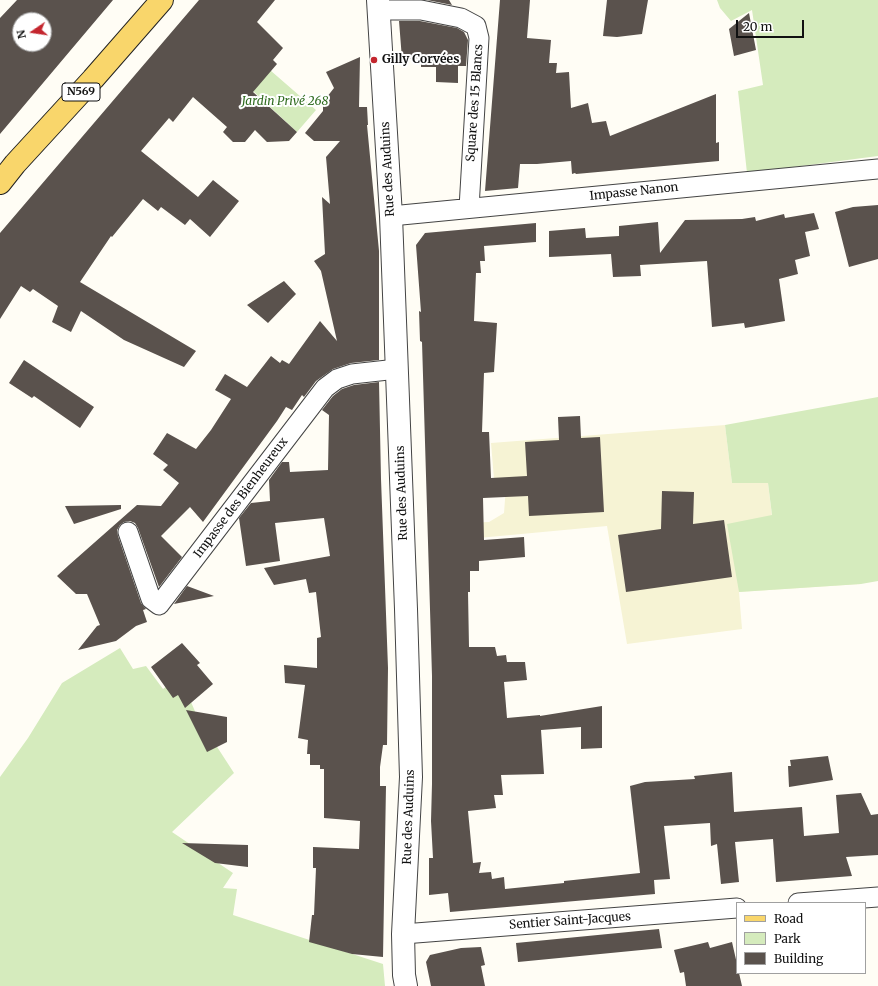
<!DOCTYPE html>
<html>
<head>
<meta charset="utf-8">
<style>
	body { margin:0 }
	#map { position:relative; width:878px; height:986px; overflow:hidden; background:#fffdf5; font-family:Merriweather,serif }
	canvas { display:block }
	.legend { position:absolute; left:736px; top:902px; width:130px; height:72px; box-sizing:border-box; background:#fff; border:1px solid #a0a0a0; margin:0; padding:5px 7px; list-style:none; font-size:12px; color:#111 }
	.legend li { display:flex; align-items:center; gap:8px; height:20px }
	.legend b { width:20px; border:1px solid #a0a0a0 }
	.north { position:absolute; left:12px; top:12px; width:40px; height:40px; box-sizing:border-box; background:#fff; border:1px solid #a0a0a0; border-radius:50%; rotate:257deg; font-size:11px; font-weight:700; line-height:16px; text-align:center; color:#111 }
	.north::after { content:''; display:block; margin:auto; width:14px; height:18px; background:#c4262e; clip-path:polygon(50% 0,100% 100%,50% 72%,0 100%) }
	.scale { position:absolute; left:736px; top:20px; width:68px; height:18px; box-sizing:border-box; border:2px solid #111; border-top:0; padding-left:5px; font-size:12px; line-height:14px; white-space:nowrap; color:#111; -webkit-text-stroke:3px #fff; paint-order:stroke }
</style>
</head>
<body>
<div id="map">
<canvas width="878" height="986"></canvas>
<ul class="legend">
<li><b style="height:5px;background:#f9d66b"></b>Road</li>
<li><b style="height:11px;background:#d5ebbd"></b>Park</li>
<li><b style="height:11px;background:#5a524d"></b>Building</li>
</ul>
<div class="north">N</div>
<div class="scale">20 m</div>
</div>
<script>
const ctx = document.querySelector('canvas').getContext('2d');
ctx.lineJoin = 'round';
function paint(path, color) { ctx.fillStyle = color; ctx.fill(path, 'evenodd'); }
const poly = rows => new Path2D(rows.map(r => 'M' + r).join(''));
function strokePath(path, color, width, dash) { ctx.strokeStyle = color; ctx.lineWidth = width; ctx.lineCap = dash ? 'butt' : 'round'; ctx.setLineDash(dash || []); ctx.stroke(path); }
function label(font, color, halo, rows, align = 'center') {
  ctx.font = font + ' Merriweather,serif'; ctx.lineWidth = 4; ctx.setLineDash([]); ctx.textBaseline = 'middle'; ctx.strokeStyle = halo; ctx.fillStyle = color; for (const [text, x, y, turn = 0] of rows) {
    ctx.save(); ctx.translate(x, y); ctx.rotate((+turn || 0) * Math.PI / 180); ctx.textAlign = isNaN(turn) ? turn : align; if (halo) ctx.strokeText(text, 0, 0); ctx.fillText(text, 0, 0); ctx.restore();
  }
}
const farmland = poly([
	[725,425,732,483,768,483,772,516,861,584,739,592,742,629,627,644,607,526,457,540,428,524,489,522,504,513,506,486,494,479,491,443]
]);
const green = poly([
	[717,0,878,0,878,156,747,173,738,91,763,85,752,10,731,21,720,8],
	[255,57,316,110,297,132,239,78],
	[878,397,878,581,861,584,739,592,727,524,772,515,768,483,732,483,725,425],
	[120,648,133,669,146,666,163,689,170,684,191,702,197,716,234,773,172,832,233,873,223,888,237,889,233,915,383,964,385,986,0,986,0,777,28,738,62,683]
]);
const building = poly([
	[17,0,113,0,0,134,0,18],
	[20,20,44,20,44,44,20,44],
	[199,0,275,0,257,22,283,48,273,60,277,64,253,92,297,132,289,141,267,142,255,130,245,142,233,142,223,132,227,127,193,97,173,122,169,118,141,151,198,197,213,180,239,201,210,237,190,219,185,225,161,207,158,211,143,199,112,237,111,236,80,282,196,351,184,367,124,340,81,311,71,332,52,322,58,306,33,289,30,292,21,286,0,319,0,233],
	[427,0,449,0,452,5],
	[500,0,530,0,527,38,551,40,549,63,557,63,556,73,569,72,571,108,588,103,592,123,606,121,610,136,716,94,716,143,719,142,719,161,576,174,575,173,572,174,571,161,537,164,520,164,518,188,485,191],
	[607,0,648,0,642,34,617,37,603,36],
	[749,13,756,50,734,56,729,29],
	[399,21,420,21,457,28,464,32,468,40,466,66,458,66,458,83,436,82,436,67,421,67,421,58,402,59],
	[360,57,359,107,367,107,368,125,367,125,379,251,379,360,351,363,333,369,316,381,304,397,302,395,292,410,286,407,277,421,203,522,190,507,161,536,182,557,159,587,138,528,135,523,130,521,124,522,120,525,117,530,118,536,141,603,146,609,143,610,147,622,136,626,116,641,78,650,97,626,100,625,87,594,76,594,57,576,69,565,137,505,161,506,179,483,163,470,168,465,153,454,167,433,196,449,211,430,231,399,215,390,225,374,247,387,271,356,280,363,282,360,289,364,320,321,337,341,321,271,314,261,325,254,322,197,330,204,326,157,340,141,314,141,305,133,323,111,323,102,334,88,326,72],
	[878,205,878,259,849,267,835,212,853,207],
	[814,213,819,229,805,232,810,256,795,260,798,274,779,279,785,321,745,328,744,323,712,327,707,261,640,265,641,276,613,277,611,254,549,257,549,231,585,228,586,238,619,236,619,226,658,222,660,253,685,220,742,219,755,217,756,221,784,214,785,218],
	[536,223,536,242,484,246,485,261,480,261,481,273,476,273,474,321,497,323,494,372,484,373,482,432,489,432,491,478,527,476,525,442,559,440,558,417,580,416,581,438,600,437,604,512,529,516,528,496,483,498,484,540,524,537,525,557,479,561,479,571,470,571,470,592,468,592,469,647,495,647,497,656,506,655,507,662,525,662,527,680,504,682,507,718,540,715,540,716,602,706,602,748,581,749,581,727,541,730,544,774,501,775,503,795,494,795,496,808,468,811,473,863,481,862,479,873,491,872,492,879,504,877,505,889,564,883,564,881,640,873,630,786,645,782,695,779,694,776,732,772,734,812,802,807,804,836,839,833,836,795,861,793,871,815,878,814,878,855,846,857,852,876,776,882,773,839,735,842,739,882,721,884,717,844,711,846,710,823,664,826,670,879,654,880,655,894,450,912,448,893,429,895,429,858,433,858,431,821,432,784,432,676,422,342,420,341,419,311,421,312,416,245,425,233],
	[284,281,296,294,268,323,247,305],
	[24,360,94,407,80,428,34,396,32,398,9,383],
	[379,382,381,479,388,668,387,745,383,745,380,767,380,786,386,786,383,957,352,954,309,942,312,915,314,915,316,868,313,868,313,847,359,849,360,821,324,818,324,769,320,769,320,765,310,765,310,754,307,754,308,740,298,738,305,685,285,683,284,665,317,668,317,638,321,637,316,592,309,593,306,579,274,585,264,568,330,556,324,518,275,523,280,561,246,566,239,518,251,503,270,501,269,480,282,462,289,462,290,472,328,470,329,415,322,410,333,396,342,389,354,385],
	[662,491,694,492,693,524,724,520,732,577,626,592,618,535,661,529],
	[121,505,121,509,74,524,65,506],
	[187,586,214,596,174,604],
	[182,643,200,663,197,665,213,684,185,708,178,695,173,698,151,667],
	[186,710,227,717,227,742,207,752],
	[828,756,833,780,789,787,788,766,791,766,790,760],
	[182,843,248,845,248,867,215,863],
	[659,929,662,948,518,962,516,943],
	[708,942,710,948,732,942,737,964,737,973,739,973,742,986,686,986,684,972,680,973,674,950],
	[481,947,485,965,481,966,485,986,431,986,426,962,430,955,461,948]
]);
const minor = poly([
	[379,10,421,10,461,18,476,26,479,38,469,208],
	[391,216,878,169],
	[128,532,151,599,159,605,325,388,337,379,352,374,397,369],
	[798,903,878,897],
	[403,934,737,908]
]);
const tertiary = poly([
	[378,0,391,216,406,609,411,777,403,934,404,975,406,986]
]);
const primary = poly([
	[0,183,15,164,93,79,162,0]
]);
const markers = [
	[374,60,4,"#c4262e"]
];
const shields = [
	[81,92,38]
];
const shieldNames = [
	["N569",81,92]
];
const poiNames = [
	["Gilly Corvées",382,60]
];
const parkNames = [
	["Jardin Privé 268",285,102]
];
const streetNames = [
	["Square des 15 Blancs",475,103,-86],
	["Rue des Auduins",388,169,-93],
	["Impasse Nanon",634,192,-6],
	["Rue des Auduins",402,493,-92],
	["Impasse des Bienheureux",241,498,-53],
	["Rue des Auduins",409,817,-88],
	["Sentier Saint-Jacques",570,921,-4]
];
paint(farmland, '#f6f3d4');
paint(green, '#d5ebbd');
paint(building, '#5a524d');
strokePath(minor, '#444', 21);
strokePath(tertiary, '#444', 24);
strokePath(primary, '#222', 24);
strokePath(minor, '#fff', 19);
strokePath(tertiary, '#fff', 22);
strokePath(primary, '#f9d66b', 22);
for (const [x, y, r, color] of markers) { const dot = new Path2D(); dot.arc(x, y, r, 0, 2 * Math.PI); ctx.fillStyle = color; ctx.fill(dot); strokePath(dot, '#fff', 1.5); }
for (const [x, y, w] of shields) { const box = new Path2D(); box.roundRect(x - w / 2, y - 9, w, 18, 3); ctx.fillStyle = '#fff'; ctx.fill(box); strokePath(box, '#111', 1); }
label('bold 11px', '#111', null, shieldNames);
label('bold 12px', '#111', '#fff', poiNames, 'left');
label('italic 12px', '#2f6b1f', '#fff', parkNames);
label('12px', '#111', '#fff', streetNames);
</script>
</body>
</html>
